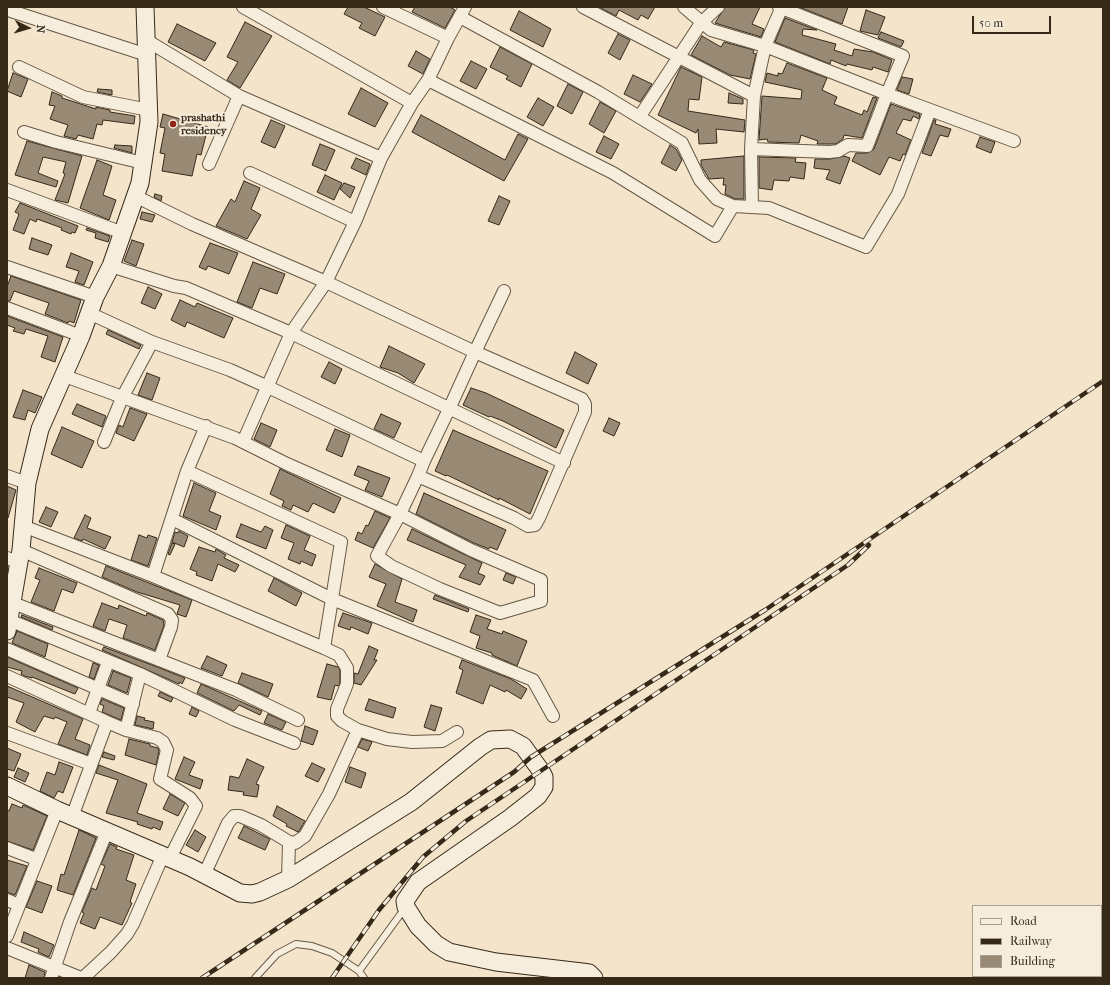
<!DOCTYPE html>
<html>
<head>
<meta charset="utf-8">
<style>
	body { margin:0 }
	#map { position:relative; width:1110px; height:985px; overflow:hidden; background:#f3e4ca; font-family:"IM FELL French Canon",serif }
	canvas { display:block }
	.frame { position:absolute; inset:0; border:8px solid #362918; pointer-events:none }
	.legend { position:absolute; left:972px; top:905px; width:130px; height:72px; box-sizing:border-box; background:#f7eddd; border:1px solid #aa9f8e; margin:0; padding:5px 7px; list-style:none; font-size:12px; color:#362918 }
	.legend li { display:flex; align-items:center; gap:8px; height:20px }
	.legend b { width:20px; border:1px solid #aa9f8e }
	.north { position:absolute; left:8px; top:8px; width:40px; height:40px; -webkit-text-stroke:3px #f7eddd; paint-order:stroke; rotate:95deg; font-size:11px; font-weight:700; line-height:16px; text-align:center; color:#362918 }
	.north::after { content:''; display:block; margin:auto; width:14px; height:18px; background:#362918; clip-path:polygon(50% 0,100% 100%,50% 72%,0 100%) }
	.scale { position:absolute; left:972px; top:16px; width:79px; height:18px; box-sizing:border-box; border:2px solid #362918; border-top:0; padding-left:5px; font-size:12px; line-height:14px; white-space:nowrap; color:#362918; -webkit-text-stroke:3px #f7eddd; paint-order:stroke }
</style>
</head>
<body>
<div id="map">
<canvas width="1110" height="985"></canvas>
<div class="frame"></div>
<ul class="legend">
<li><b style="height:5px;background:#f7eddd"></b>Road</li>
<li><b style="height:5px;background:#362918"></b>Railway</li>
<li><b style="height:11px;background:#988a75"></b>Building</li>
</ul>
<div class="north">N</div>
<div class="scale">50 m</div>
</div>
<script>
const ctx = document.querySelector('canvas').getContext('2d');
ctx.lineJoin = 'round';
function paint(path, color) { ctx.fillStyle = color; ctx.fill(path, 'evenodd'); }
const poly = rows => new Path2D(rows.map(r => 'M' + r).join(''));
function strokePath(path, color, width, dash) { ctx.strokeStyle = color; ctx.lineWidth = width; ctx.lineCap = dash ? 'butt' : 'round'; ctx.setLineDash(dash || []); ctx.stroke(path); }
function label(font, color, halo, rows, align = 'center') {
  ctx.font = font + ' "IM FELL French Canon",serif'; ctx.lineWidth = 4; ctx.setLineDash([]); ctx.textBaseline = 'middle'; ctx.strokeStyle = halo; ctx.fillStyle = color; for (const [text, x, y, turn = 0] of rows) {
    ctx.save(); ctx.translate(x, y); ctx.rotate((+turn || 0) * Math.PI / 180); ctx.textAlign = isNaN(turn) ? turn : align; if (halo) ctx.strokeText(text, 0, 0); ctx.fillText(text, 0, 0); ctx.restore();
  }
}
const building = poly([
	[348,7,364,7,385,17,375,36,359,28,362,23,344,14,348,7],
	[415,7,450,7,455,10,445,28,412,12,415,7],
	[599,7,655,7,648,19,641,15,638,20,619,10,616,16,599,7],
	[725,7,760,7,752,24,764,29,761,37,715,23,725,7],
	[799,7,848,7,842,24,799,7],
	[866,10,885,17,878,35,860,31,866,10],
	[519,11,551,29,543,47,510,30,519,11],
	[785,18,817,30,803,29,802,35,836,44,834,50,852,56,854,49,873,52,892,60,888,72,873,67,872,70,847,64,846,66,831,60,830,64,775,42,785,18],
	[245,22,272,36,240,88,227,80,238,62,227,57,245,22],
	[177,24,216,43,205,61,168,42,177,24],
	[881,32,904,41,901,47,878,38,881,32],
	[618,34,630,40,620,60,608,53,618,34],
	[702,36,721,47,724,42,754,50,753,53,756,54,750,79,730,75,691,55,702,36],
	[500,47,532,64,521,87,506,79,508,76,490,67,500,47],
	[416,51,430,59,423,74,408,66,416,51],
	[471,61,487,69,476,89,460,81,471,61],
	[787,63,827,78,822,90,837,97,834,104,862,115,864,110,867,112,873,97,877,98,862,138,844,135,843,139,836,144,817,144,818,141,801,135,799,143,768,142,767,139,759,140,762,96,801,99,802,90,765,82,767,73,778,76,778,73,782,74,787,63],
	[681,67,702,77,699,100,689,99,688,111,745,120,744,132,716,129,717,143,699,144,698,129,696,133,658,115,681,67],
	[13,73,28,79,21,97,7,91,13,73],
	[633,75,652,84,640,102,624,94,633,75],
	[902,77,913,79,909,94,897,90,902,77],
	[568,84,583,92,572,114,557,106,568,84],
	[361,88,388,103,375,127,348,114,361,88],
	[98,89,112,90,112,95,97,92,98,89],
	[52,92,62,96,62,98,96,109,96,107,110,110,110,112,135,116,134,124,103,120,102,125,97,124,93,139,78,135,76,139,64,136,68,125,50,119,55,106,49,105,52,92],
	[729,93,743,99,743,104,728,103,729,93],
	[538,98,554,107,543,126,527,117,538,98],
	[600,102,616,111,604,133,589,124,600,102],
	[891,104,920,114,919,119,913,116,911,121,903,119,896,133,911,140,905,155,903,154,900,161,889,157,880,175,852,161,856,153,867,153,874,149,891,104],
	[163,114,208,127,201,155,197,154,192,176,162,171,165,154,160,153,165,128,160,127,163,114],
	[421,115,505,160,518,134,528,139,504,181,412,132,421,115],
	[271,120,285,126,275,148,261,142,271,120],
	[934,120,936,120,935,124,951,129,948,137,940,135,931,156,922,153,934,120],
	[604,136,619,144,611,159,596,152,604,136],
	[980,137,995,142,991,153,976,147,980,137],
	[27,141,82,156,68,203,55,200,65,174,63,173,66,162,43,157,38,173,58,181,56,187,15,175,27,141],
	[320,144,335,150,326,171,312,165,320,144],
	[115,145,132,146,132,153,114,148,115,145],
	[670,145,676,149,682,160,676,171,661,163,670,145],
	[744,156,744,199,735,199,725,194,726,185,723,185,724,178,709,179,701,165,701,160,744,156],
	[844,156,850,158,840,184,826,179,830,170,814,168,815,159,830,159,844,156],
	[759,157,796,158,795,162,806,163,804,179,790,177,789,181,774,180,772,190,759,188,759,157],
	[356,158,370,164,366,175,351,168,356,158],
	[97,160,112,166,103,195,116,200,109,220,80,208,97,160],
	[325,175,342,183,334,200,317,192,325,175],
	[244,181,260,188,251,209,261,215,247,239,216,226,231,199,235,202,244,181],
	[344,183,355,187,350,198,340,189,344,183],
	[155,194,162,196,161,201,154,197,155,194],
	[499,196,510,201,499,225,488,221,499,196],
	[20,203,78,226,75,233,72,232,71,234,61,230,62,228,37,219,36,222,30,219,24,234,13,230,19,214,15,212,20,203],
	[142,212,155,215,152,222,140,219,142,212],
	[87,228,110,236,108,242,95,238,96,233,86,230,87,228],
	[32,238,52,245,48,255,29,249,32,238],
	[132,240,144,244,136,266,124,261,132,240],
	[210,243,238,253,229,274,208,266,206,270,199,267,210,243],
	[71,253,93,262,84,285,75,282,79,271,66,267,71,253],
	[253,262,285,274,277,294,260,288,252,308,237,302,253,262],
	[11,276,81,300,74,323,69,321,68,323,45,314,49,303,14,291,10,301,7,301,7,287,11,276],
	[148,287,162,294,155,309,141,303,148,287],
	[180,300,195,307,197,303,233,318,224,338,187,322,185,327,171,320,180,300],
	[7,316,63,337,55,362,41,357,48,336,26,329,24,334,13,331,15,328,7,325,7,316],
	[108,330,141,345,139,349,106,334,108,330],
	[389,346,425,364,414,383,398,373,380,367,389,346],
	[575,352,597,364,588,384,566,373,575,352],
	[329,362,342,369,335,384,321,377,329,362],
	[147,373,160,378,152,400,138,395,147,373],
	[471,388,486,393,564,430,556,448,503,421,490,416,489,417,463,405,471,388],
	[23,390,42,397,35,413,28,410,25,420,13,417,23,390],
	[77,404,106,416,102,427,72,414,77,404],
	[130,408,147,414,134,441,116,433,119,425,123,427,130,408],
	[381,414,401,423,394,438,374,429,381,414],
	[609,418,620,423,614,436,603,431,609,418],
	[261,423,277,430,270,447,254,439,261,423],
	[62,427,94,441,82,468,51,454,62,427],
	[335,429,350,435,342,457,326,450,335,429],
	[453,430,548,471,530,514,499,498,499,500,447,475,446,476,435,471,453,430],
	[358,466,390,478,382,497,365,490,369,481,354,475,358,466],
	[280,469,341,498,334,513,313,503,308,512,293,505,291,510,282,506,284,501,270,494,280,469],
	[194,483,216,493,209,511,221,516,216,530,183,516,194,483],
	[7,486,16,490,8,518,7,518,7,486],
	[424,493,506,530,497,550,490,547,489,549,474,543,416,514,424,493],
	[46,507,58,512,51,527,39,522,46,507],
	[375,511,390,518,373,548,355,540,358,532,362,534,366,525,368,526,375,511],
	[85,515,91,518,87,528,111,537,105,549,83,539,82,541,74,538,85,515],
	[241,524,261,532,265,526,273,530,266,549,236,537,241,524],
	[286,525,310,536,304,550,316,555,312,566,301,561,300,564,288,559,294,543,281,538,286,525],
	[412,529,482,563,478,573,485,576,480,585,459,577,466,565,407,540,412,529],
	[179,531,188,536,184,547,172,542,175,532,178,533,179,531],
	[139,535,147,538,148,535,157,538,148,566,131,560,139,535],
	[172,543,175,544,170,555,168,554,172,543],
	[199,547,215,552,216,549,226,555,224,558,239,565,235,572,218,564,212,581,196,575,197,572,190,569,199,547],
	[375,564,402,579,395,602,417,610,413,622,377,606,386,584,369,577,375,564],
	[106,566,192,600,186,617,177,614,180,605,137,592,102,577,106,566],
	[39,568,77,583,73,593,62,589,54,611,31,602,40,580,35,578,39,568],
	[506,573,516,577,513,584,503,580,506,573],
	[274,578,302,593,296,606,268,591,274,578],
	[435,595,469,609,468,612,433,599,435,595],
	[102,603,118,609,119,605,146,616,147,613,163,620,164,625,155,650,123,638,127,625,109,619,105,631,93,626,102,603],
	[343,613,372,623,368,634,351,627,350,630,338,626,343,613],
	[22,615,53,627,52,630,21,617,22,615],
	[476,615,491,620,487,629,502,634,503,631,527,641,517,666,492,655,492,653,476,648,480,636,470,632,476,615],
	[17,631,48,644,45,657,12,643,17,631],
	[369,646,378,650,374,660,377,660,361,685,354,683,354,673,358,674,369,646],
	[104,647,157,667,185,678,182,684,180,682,179,684,102,650,104,647],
	[207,656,227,665,222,676,201,668,207,656],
	[7,657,78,688,75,694,32,677,32,678,24,676,21,674,22,671,7,667,7,657],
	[462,660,511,679,527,689,521,699,506,690,505,692,490,685,483,704,456,693,463,670,459,668,462,660],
	[93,663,99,665,94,679,89,677,93,663],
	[327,664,338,667,340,670,340,683,338,686,335,685,331,700,317,697,327,664],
	[113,671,131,678,127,693,108,685,113,671],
	[242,673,273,684,268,697,238,683,242,673],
	[201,684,262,711,260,715,239,705,234,711,197,693,201,684],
	[7,686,83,719,75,739,90,745,87,755,58,744,67,722,55,717,54,719,44,716,35,732,16,722,24,703,7,697,7,686],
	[160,692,173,698,171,702,158,696,160,692],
	[102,699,124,708,121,720,102,712,104,706,100,704,102,699],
	[369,699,396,708,393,718,365,710,369,699],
	[431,705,442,708,435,731,424,727,431,705],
	[192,707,199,711,196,717,189,714,192,707],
	[268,714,286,722,282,730,264,723,268,714],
	[137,716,145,718,144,720,154,722,153,729,135,725,137,716],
	[305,726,318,731,313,745,301,741,305,726],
	[129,739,150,744,150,746,158,748,159,751,156,765,125,755,129,739],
	[362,739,372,742,368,751,358,747,362,739],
	[7,748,21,754,14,771,7,769,7,748],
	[104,752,115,756,114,760,102,757,104,752],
	[184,757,195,762,189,775,203,780,200,789,175,779,184,757],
	[247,759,264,767,256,784,259,785,257,797,243,795,244,792,228,790,230,776,239,778,247,759],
	[59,762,73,767,63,793,58,791,54,798,40,791,47,772,55,775,59,762],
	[312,763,325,769,318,782,305,776,312,763],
	[99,765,147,784,137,813,163,822,160,830,153,827,152,829,137,824,138,822,106,813,118,780,96,773,99,765],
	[350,767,366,773,361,788,345,782,350,767],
	[18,768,29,773,25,782,14,777,18,768],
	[170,794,185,803,178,816,163,809,170,794],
	[12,804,22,808,23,805,47,816,33,850,7,841,7,810,9,811,12,804],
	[277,806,305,821,299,831,298,832,286,826,287,824,273,816,277,806],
	[244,826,270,839,265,850,238,838,244,826],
	[79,830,96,838,73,895,57,890,61,874,64,875,79,830],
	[195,830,206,837,198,852,186,845,195,830],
	[110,844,117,847,116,849,134,855,126,880,136,884,130,902,132,903,122,925,100,917,95,929,80,923,84,913,82,912,92,888,96,890,105,866,101,864,110,844],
	[7,860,27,866,15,895,7,892,7,860],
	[37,881,52,886,42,913,26,907,37,881],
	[24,932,54,945,49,957,38,952,39,949,21,942,24,932],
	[29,965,45,972,44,978,25,978,29,965]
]);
const lane = poly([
	[359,971,405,908],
	[255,978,277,954,296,944,312,946,332,953,359,971,364,978]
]);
const street = poly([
	[13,7,11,11,147,55],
	[243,7,412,103],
	[383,7,448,38],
	[583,7,754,96],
	[684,7,711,30,765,46,781,9],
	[779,7,903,56,887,94,1014,141],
	[460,17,598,92,682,143,700,180,717,199,733,206,769,208,866,247,898,194,930,110],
	[146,40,239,96],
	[765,46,887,94,867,146,848,145,838,151,829,152,751,149,754,96,765,46],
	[19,67,83,97,149,110],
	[428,80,613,173,715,236,733,206],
	[640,116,701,23,718,7],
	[24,132,56,142,143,163],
	[751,149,752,206],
	[209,164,239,96,381,158],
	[250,173,355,222],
	[7,190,123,233],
	[135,196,192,224,326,282,475,352,582,399,585,404,585,412,539,518,535,525,528,526,514,518,418,476,424,461,450,407,475,352,504,291],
	[111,266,174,286,186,288,291,333,564,463],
	[7,267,95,297],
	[7,308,81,336],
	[89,313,152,342,230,370,268,387,424,461],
	[62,375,235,438,287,464,400,514,377,556,391,566,440,589,500,613,541,601,541,580,471,550,400,514,418,476],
	[104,442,122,398,152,342],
	[243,442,291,333,326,282,355,222,381,158,412,103,428,80,448,38,465,7],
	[187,471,341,542,332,599,533,680,553,716],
	[7,476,27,483],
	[23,526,153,576,324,648,332,599,172,519],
	[21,550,168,614,172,620,171,627,159,660],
	[7,558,18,562],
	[153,576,187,471,206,426],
	[13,603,236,690,298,720],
	[9,620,140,674,235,720,294,743],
	[324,648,339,655,347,668,347,684,337,709,337,716,342,721,358,730],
	[7,649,133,704],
	[7,676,107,722,126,730,157,738,163,742,167,750,160,779,190,798,196,806,170,858],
	[89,713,108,662],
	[126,730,140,674],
	[7,733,91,764],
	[72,817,107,722],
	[7,848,36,859],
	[204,875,228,823,234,816,240,816,261,825,289,842,295,843,305,836,329,794,358,730,387,739,412,742,442,741,457,732],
	[288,879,289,842],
	[7,900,19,905],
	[7,936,57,810],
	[7,948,81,978],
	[51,978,70,922,107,831],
	[83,978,111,952,127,934,133,924,163,855]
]);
const secondary = poly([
	[7,631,21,550,27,483,40,429,81,336,95,297,111,266,140,183,149,122,145,7],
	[7,786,57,810,190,867,240,893,252,894,260,892,288,879,411,802,480,747,491,740,510,739,523,746,541,771,544,777,544,787,538,796,510,818,418,882,405,901,406,907,418,926,436,944,449,952,496,962,582,972,589,973,594,978]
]);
const rail = poly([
	[202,978,514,772,531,757,765,610,1103,381],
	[332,978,379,910,423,857,466,821,848,565,869,545]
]);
const markers = [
	[173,124,4,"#8f2418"]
];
const poiNames = [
	["prashathi",181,118],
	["residency",181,131]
];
paint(building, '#988a75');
strokePath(building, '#362918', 1);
strokePath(lane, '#655844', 8);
strokePath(street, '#655844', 14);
strokePath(secondary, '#362918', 19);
strokePath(lane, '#f7eddd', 6);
strokePath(street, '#f7eddd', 12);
strokePath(secondary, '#f7eddd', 17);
strokePath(rail, '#362918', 4.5);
strokePath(rail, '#f7eddd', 3, [9]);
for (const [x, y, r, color] of markers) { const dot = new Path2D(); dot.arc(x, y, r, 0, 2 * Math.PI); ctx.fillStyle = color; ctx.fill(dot); strokePath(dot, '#f7eddd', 1.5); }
label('bold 11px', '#362918', '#f7eddd', poiNames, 'left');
</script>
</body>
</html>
